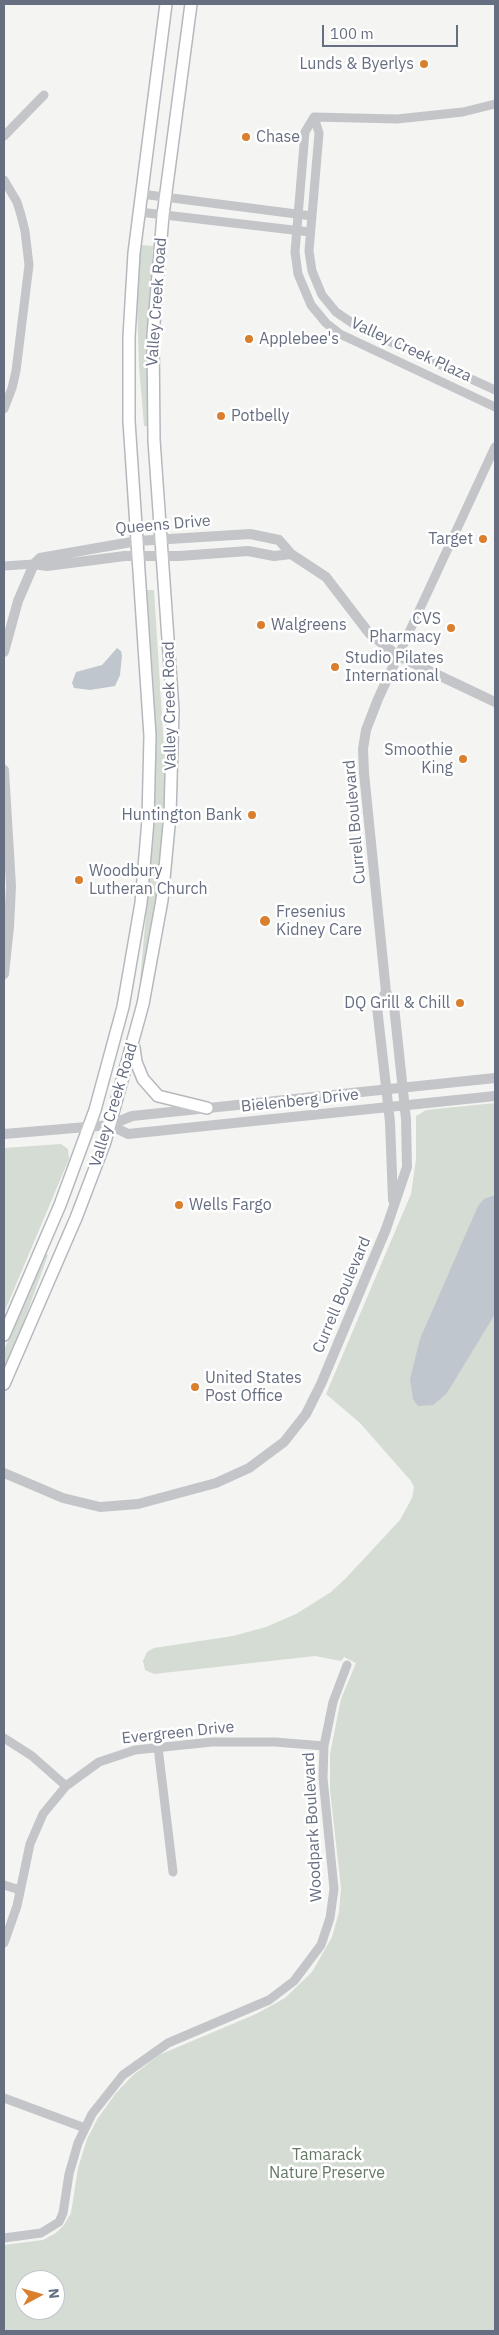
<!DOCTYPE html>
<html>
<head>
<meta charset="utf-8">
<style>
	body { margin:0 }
	#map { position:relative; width:499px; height:2335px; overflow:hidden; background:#f4f5f2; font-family:"IBM Plex Sans",sans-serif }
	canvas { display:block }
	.frame { position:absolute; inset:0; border:5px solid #666e81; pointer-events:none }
	.north { position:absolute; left:15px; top:2270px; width:50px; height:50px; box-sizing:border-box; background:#fff; border:1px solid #c2c5cd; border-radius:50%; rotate:84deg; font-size:14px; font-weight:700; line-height:20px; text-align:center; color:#666e81 }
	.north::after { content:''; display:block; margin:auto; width:18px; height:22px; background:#d97f2e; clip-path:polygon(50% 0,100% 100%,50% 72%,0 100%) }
	.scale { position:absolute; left:322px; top:25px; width:136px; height:22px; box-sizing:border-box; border:2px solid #666e81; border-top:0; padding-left:6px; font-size:15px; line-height:18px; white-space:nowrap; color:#666e81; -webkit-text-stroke:4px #fff; paint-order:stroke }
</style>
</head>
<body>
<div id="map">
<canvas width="499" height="2335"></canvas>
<div class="frame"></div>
<div class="north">N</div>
<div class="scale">100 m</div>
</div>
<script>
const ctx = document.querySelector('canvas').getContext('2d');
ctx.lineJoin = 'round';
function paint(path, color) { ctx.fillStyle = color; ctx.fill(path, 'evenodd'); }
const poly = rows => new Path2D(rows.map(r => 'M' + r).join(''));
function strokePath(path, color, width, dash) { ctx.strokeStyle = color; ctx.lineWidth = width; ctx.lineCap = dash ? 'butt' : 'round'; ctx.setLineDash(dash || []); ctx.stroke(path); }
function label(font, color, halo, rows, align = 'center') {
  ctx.font = font + ' "IBM Plex Sans",sans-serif'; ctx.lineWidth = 5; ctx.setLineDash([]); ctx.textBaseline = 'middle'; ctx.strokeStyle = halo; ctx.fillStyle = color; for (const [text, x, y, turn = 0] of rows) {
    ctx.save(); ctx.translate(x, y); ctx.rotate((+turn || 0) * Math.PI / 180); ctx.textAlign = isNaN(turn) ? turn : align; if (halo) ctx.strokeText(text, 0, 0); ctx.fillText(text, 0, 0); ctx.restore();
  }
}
const green = poly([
	[141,245,153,246,147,338,147,426,144,426,139,366,137,302],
	[147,590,154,590,166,780,157,892,142,981,140,981,152,848,155,789,155,710],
	[495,1103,495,2331,4,2331,4,2245,43,2240,56,2233,64,2225,71,2213,78,2168,87,2139,98,2118,116,2093,132,2076,159,2055,256,2014,285,1998,312,1972,332,1937,339,1912,341,1888,330,1790,330,1754,341,1699,356,1663,344,1657,341,1661,315,1656,154,1674,145,1670,143,1661,147,1652,154,1648,233,1636,266,1627,296,1614,331,1592,346,1578,400,1520,412,1498,414,1487,411,1481,360,1423,326,1394,411,1194,416,1159,416,1116,426,1110],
	[25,2280,55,2280,55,2310,25,2310],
	[61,1144,68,1149,69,1159,4,1313,4,1148],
	[46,1254,48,1255,24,1321,4,1368,4,1350]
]);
const water = poly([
	[117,648,121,651,122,656,120,675,115,686,90,690,74,688,72,683,76,672,102,665],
	[495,1195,495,1314,447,1393,433,1405,418,1406,413,1399,410,1379,420,1339,478,1206,484,1199]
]);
const minor = poly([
	[314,117,305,132,295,252,298,274,311,305,326,323,340,334,495,407],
	[314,117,319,133,309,251,312,271,322,295,336,312,358,327,495,390],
	[314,117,397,119,463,112,495,104],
	[4,136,44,95],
	[4,180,17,202,21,215,25,231,29,265,16,371,12,388,4,409],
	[141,194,312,216],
	[139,212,310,232],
	[4,566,34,564],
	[398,656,495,447],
	[4,1738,32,1756,66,1786],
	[158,1747,173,1872],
	[4,1885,20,1890],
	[4,1943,17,1906,30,1844,43,1814,66,1786,99,1762,135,1750,212,1742,275,1742,324,1746],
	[4,2098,85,2128],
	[4,2238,41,2233,59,2222,63,2213,69,2174,78,2143,92,2114,123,2075,168,2043,269,2000,294,1981,321,1945,330,1918,334,1889,323,1778,324,1746,333,1702,347,1665]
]);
const tertiary = poly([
	[34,564,47,566,125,556,179,556,248,551,274,556,291,554],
	[4,652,18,601,34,564,40,558,137,541,250,534,279,540,291,554,326,577,369,633,398,656,495,702],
	[4,770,11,886,9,927,4,974],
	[386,992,377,1007,390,1122,393,1200],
	[110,1125,128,1134,495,1096],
	[4,1134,110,1125,132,1116,495,1078],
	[4,1473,63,1498,100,1507,138,1504,216,1483,249,1468,284,1442,306,1414,321,1384,386,1229,407,1167,406,1119,394,1006,386,992,364,773,363,749,366,730,378,699,398,656]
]);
const secondary = poly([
	[134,1048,136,1062,143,1079,158,1096,207,1108],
	[4,1335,60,1205,95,1110,123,1007,141,903,148,820,150,736,129,421,129,337,134,253,166,4],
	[4,1384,76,1218,105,1142,143,1004,162,900,170,815,173,710,154,440,153,335,163,215,191,4]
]);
const markers = [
	[424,64,5,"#d97f2e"],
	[246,137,5,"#d97f2e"],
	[249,339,5,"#d97f2e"],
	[221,416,5,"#d97f2e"],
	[483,539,5,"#d97f2e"],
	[261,625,5,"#d97f2e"],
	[451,628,5,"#d97f2e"],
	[335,667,5,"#d97f2e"],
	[463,759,5,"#d97f2e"],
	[252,815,5,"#d97f2e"],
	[79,880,5,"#d97f2e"],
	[265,921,6,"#d97f2e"],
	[460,1003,5,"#d97f2e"],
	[179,1205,5,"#d97f2e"],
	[195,1387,5,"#d97f2e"]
];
const poiNames = [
	["Lunds & Byerlys",414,64,"right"],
	["Chase",256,137],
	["Applebee's",259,339],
	["Potbelly",231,416],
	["Target",473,539,"right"],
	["CVS",441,619,"right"],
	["Pharmacy",441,637,"right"],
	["Walgreens",271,625],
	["Studio Pilates",345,658],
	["International",345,676],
	["Smoothie",453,750,"right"],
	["King",453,768,"right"],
	["Huntington Bank",242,815,"right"],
	["Woodbury",89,871],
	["Lutheran Church",89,889],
	["Fresenius",276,912],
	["Kidney Care",276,930],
	["DQ Grill & Chill",450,1003,"right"],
	["Wells Fargo",189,1205],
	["United States",205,1378],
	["Post Office",205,1396]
];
const streetNames = [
	["Valley Creek Road",157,302,-86],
	["Valley Creek Plaza",411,350,25],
	["Queens Drive",163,525,-5],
	["Valley Creek Road",170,706,-91],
	["Currell Boulevard",355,822,-95],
	["Bielenberg Drive",300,1101,-6],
	["Valley Creek Road",114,1105,-73],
	["Currell Boulevard",342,1295,-67],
	["Evergreen Drive",178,1733,-6],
	["Woodpark Boulevard",313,1827,-93]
];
const parkNames = [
	["Tamarack",327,2155],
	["Nature Preserve",327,2173]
];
paint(green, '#d4dcd3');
paint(water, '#c0c6cd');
strokePath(secondary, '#b5b8bd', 14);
strokePath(minor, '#c3c5c9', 9);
strokePath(tertiary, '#c3c5c9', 10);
strokePath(secondary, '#fff', 11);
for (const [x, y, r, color] of markers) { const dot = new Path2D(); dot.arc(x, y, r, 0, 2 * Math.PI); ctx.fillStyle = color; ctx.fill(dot); strokePath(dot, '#fff', 2); }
label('16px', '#666e81', '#fff', poiNames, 'left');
label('16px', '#666e81', '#fff', streetNames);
label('16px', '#647965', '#fff', parkNames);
</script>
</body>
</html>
